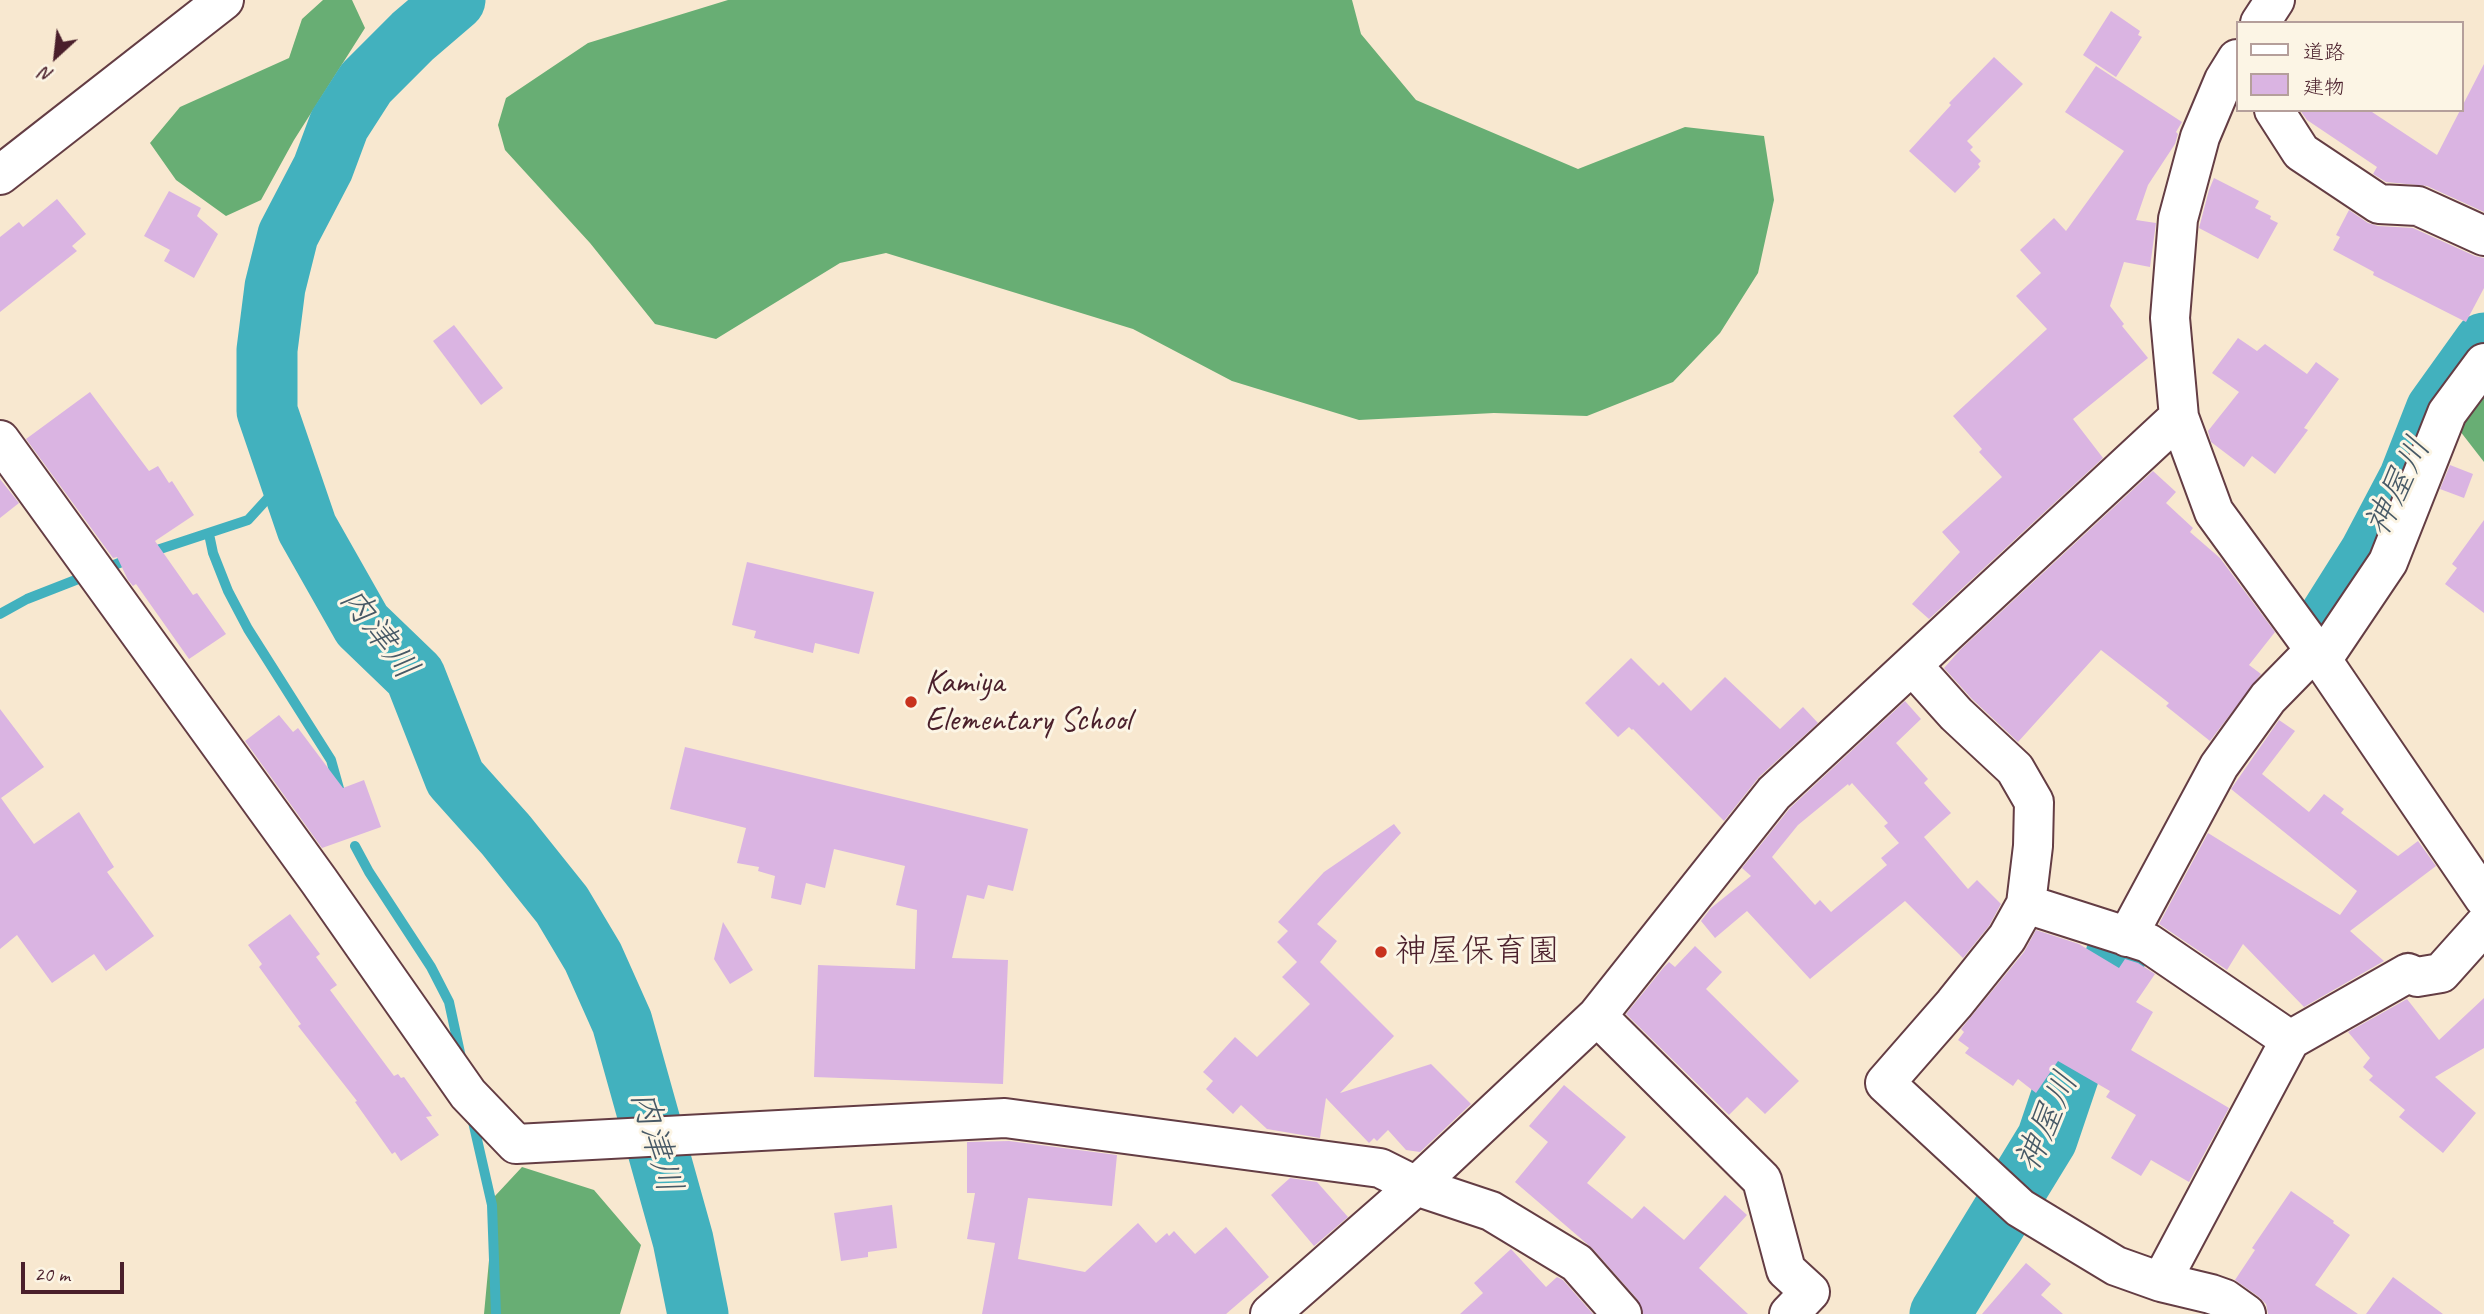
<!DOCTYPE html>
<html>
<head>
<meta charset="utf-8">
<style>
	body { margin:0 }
	#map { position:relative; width:2484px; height:1314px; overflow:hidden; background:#f8e8d0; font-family:Caveat,"Klee One",sans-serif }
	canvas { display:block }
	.legend { position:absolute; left:2236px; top:21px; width:228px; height:91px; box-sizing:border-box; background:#fcf5e5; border:2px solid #b59f9b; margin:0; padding:9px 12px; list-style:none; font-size:21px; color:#4a1f2b }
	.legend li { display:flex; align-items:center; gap:14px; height:35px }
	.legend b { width:35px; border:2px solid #b59f9b }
	.north { position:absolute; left:21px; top:21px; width:70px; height:70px; -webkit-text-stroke:5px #fcf5e5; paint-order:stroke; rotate:207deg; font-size:19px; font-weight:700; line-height:28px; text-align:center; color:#4a1f2b }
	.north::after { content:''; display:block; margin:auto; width:24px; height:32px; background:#4a1f2b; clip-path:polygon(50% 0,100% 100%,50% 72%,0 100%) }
	.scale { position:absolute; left:21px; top:1262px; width:103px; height:32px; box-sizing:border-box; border:4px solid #4a1f2b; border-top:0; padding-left:9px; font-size:21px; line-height:24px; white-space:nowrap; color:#4a1f2b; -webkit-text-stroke:5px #fcf5e5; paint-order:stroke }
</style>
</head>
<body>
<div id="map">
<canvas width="2484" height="1314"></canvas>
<ul class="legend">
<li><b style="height:9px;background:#fff"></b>道路</li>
<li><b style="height:19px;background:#dab4e2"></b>建物</li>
</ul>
<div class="north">N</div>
<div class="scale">20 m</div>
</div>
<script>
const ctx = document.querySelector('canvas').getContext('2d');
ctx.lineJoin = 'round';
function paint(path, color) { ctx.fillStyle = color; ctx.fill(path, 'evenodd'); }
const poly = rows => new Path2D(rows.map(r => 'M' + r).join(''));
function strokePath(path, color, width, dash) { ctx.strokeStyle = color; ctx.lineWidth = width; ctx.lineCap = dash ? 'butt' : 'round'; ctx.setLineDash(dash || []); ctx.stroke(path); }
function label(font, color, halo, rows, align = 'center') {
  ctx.font = font + ' Caveat,"Klee One",sans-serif'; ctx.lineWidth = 6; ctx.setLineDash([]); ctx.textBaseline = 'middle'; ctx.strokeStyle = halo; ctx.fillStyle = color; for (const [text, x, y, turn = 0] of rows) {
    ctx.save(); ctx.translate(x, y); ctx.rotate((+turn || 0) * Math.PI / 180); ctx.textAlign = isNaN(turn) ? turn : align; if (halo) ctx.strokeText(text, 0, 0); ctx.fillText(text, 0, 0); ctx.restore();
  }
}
const forest = poly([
	[323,0,352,0,365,28,294,140,261,200,226,216,176,180,150,143,180,107,289,58,302,19],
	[728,0,1352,0,1361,34,1416,100,1578,169,1685,127,1764,136,1774,200,1758,273,1720,333,1673,382,1587,416,1494,413,1359,420,1232,381,1133,329,886,253,840,263,716,339,655,324,590,243,505,150,498,125,506,98,588,43],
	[2484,383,2484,462,2453,422],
	[522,1167,594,1190,641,1245,620,1314,484,1314,495,1196]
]);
const stream = poly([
	[209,534,213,553,228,591,248,629,331,760,340,792],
	[148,553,248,520,290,474],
	[0,614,27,599,132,558],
	[355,846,369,872,431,967,449,1002,462,1062],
	[471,1113,492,1205,496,1314]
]);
const river = poly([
	[455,0,413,36,366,83,339,125,323,168,288,235,275,287,267,350,267,411,307,528,362,625,415,676,455,778,506,835,562,905,593,957,622,1022,683,1240,698,1314],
	[2319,634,2370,553,2409,479,2436,410,2484,343],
	[1940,1314,2047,1139,2071,1068,2099,1024,2115,958]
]);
const building = poly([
	[2111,11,2140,31,2138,35,2142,37,2116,77,2083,55],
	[1994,57,2023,84,1967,141,1973,147,1970,150,1981,161,1978,164,1980,167,1955,193,1909,151,1951,105,1949,103],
	[2484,64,2484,212,2427,186,2386,182,2373,174,2377,167,2307,120,2300,110,2369,110,2437,155],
	[2096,66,2182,122,2176,132,2178,134,2175,144,2148,185,2136,220,2156,223,2150,267,2124,262,2110,306,2124,324,2122,326,2148,358,2073,419,2103,458,1929,619,1912,604,1960,552,1942,532,2002,477,1979,452,1982,449,1953,416,2047,329,2016,296,2041,273,2020,250,2054,218,2066,231,2124,151,2065,112],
	[2214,178,2259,201,2255,208,2271,216,2270,219,2278,223,2258,259,2199,228,2209,190],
	[169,191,201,208,197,216,218,234,194,278,164,261,170,250,144,236],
	[57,199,86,234,72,246,77,251,0,312,0,237,19,222,23,227],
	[2349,210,2368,223,2378,226,2413,228,2475,256,2484,258,2484,288,2466,322,2373,275,2374,272,2333,250,2340,237,2336,235],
	[454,325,503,388,481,405,433,341],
	[2238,338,2257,351,2265,344,2307,374,2316,362,2339,379,2304,428,2308,430,2275,474,2252,456,2244,467,2211,442,2208,431,2239,392,2212,373],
	[90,392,149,471,158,466,169,483,172,481,194,515,155,541,193,595,197,593,226,634,189,659,136,584,133,586,128,580,117,557,113,558,26,439],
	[2450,465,2473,474,2464,498,2440,489],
	[2153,471,2176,492,2166,503,2193,528,2190,532,2220,558,2275,632,2249,665,2261,674,2210,741,2166,706,2169,703,2101,650,2018,742,1972,699,1944,668,1961,649],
	[0,479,19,503,0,518],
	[2484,520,2484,613,2445,584,2457,568,2452,564],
	[747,562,874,592,859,654,815,643,813,653,754,638,756,631,732,625],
	[1631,658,1659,686,1663,682,1691,711,1725,677,1780,729,1803,707,1818,723,1759,777,1724,821,1633,729,1632,730,1629,727,1618,737,1585,703],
	[1905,701,1921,719,1896,743,1928,779,1924,783,1951,813,1924,837,1968,889,1977,880,2001,904,1989,926,1963,958,1905,901,1810,979,1747,911,1715,938,1701,921,1711,908,1751,876,1742,868,1790,808],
	[1852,783,1888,823,1884,826,1899,843,1881,858,1887,865,1831,912,1820,900,1815,905,1772,857,1798,825,1848,784,1849,786],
	[0,709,44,767,1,798,34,844,79,812,114,867,107,872,154,936,106,971,94,954,52,983,17,935,0,949],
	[279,715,293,732,298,728,343,788,364,780,381,827,322,848,245,741],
	[2279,720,2295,731,2262,774,2309,812,2324,794,2344,809,2341,813,2398,856,2418,841,2436,866,2350,931,2384,961,2304,1007,2243,944,2227,970,2159,924,2208,833,2340,915,2357,891,2231,789],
	[685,747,1028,829,1013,891,988,885,984,899,967,895,952,958,1008,960,1003,1084,814,1077,818,965,915,969,917,910,896,905,905,866,834,849,825,888,806,883,801,905,771,898,775,876,758,871,759,867,737,863,746,828,670,809],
	[1394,824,1401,833,1317,924,1337,941,1320,962,1394,1036,1340,1093,1431,1064,1471,1104,1420,1152,1406,1150,1388,1130,1377,1141,1374,1138,1369,1143,1326,1098,1320,1138,1267,1129,1241,1105,1233,1114,1206,1089,1213,1081,1203,1072,1235,1037,1257,1057,1310,1004,1282,977,1297,962,1277,942,1288,931,1278,922,1324,872],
	[290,914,320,954,316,957,337,985,330,990,394,1076,398,1074,401,1078,404,1077,432,1116,426,1117,439,1135,401,1161,395,1152,392,1154,355,1102,357,1101,298,1026,301,1024,259,967,262,964,248,945],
	[723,922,753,970,730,984,714,959],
	[2036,930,2079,944,2119,968,2125,959,2138,963,2155,974,2136,1002,2153,1012,2131,1050,2229,1108,2189,1182,2151,1160,2141,1176,2111,1158,2136,1115,2106,1097,2110,1091,2058,1061,2036,1093,2018,1079,2013,1086,1965,1053,1969,1048,1958,1040,1964,1032,1961,1029,2024,952],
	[1695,946,1722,972,1706,989,1799,1081,1765,1114,1747,1097,1729,1115,1626,1014,1664,967,1669,962,1675,967],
	[2484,998,2484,1048,2435,1077,2476,1113,2443,1153,2399,1117,2405,1110,2369,1080,2373,1076,2363,1067,2370,1058,2348,1032,2407,999,2439,1040],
	[1564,1085,1626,1137,1587,1183,1632,1219,1644,1206,1684,1240,1725,1195,1747,1215,1699,1268,1748,1314,1643,1314,1638,1300,1593,1249,1515,1182,1548,1142,1529,1126],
	[1009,1141,1117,1155,1112,1206,1028,1198,1018,1259,1085,1272,1138,1223,1156,1243,1167,1233,1169,1236,1174,1231,1195,1254,1226,1227,1269,1277,1226,1314,982,1314,995,1243,967,1239,975,1193,967,1193,967,1142],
	[1290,1178,1317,1182,1348,1217,1314,1246,1271,1195],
	[2291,1191,2334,1221,2333,1223,2350,1235,2315,1285,2358,1314,2268,1314,2266,1304,2259,1297,2235,1280,2255,1250,2252,1248],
	[892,1205,897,1248,868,1252,868,1257,841,1261,834,1213],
	[1511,1249,1546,1287,1557,1277,1563,1280,1593,1314,1460,1314,1483,1293,1474,1283],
	[2026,1263,2051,1284,2041,1295,2063,1314,1982,1314],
	[2393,1277,2443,1314,2366,1314]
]);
const minor = poly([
	[2260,23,2275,0],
	[2237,59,2224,80,2200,137,2178,219,2170,318,2179,417,2214,512,2322,660,2484,898],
	[2274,110,2301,152,2379,204,2418,206,2484,236],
	[0,440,319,881,468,1094,516,1144,1005,1118,1380,1168,1416,1186,1491,1211,1577,1263,1622,1314],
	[2322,660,2388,562,2447,413,2484,363],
	[1912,665,1956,714,2015,769,2034,802,2033,846,2026,904,2007,938,1954,1004,1885,1083,2020,1208,2116,1266,2161,1282,2211,1294,2225,1299,2246,1314],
	[2026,904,2148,943,2290,1040],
	[2127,937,2219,766,2268,698,2315,650],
	[1597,1016,1762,1180,1786,1270,1810,1292,1789,1314],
	[2161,1282,2290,1040,2408,973,2417,977,2441,973,2484,925],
	[1270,1314,1416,1186,1597,1016,1774,793,2179,417]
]);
const major = poly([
	[0,175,224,0]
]);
const markers = [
	[911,702,7,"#c8321e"],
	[1381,952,7,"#c8321e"]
];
const poiNames = [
	["Kamiya",925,683],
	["Elementary School",925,721],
	["神屋保育園",1395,952]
];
const waterNames = [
	["神屋川",2399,487,-64],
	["内津川",378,634,53],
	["神屋川",2048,1122,-66],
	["内津川",655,1142,74]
];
paint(forest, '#68ae74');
strokePath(stream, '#42b1be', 10);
strokePath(river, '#42b1be', 61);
paint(building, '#dab4e2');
strokePath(minor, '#643d44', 42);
strokePath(major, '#643d44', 42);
strokePath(minor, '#fff', 38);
strokePath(major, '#fff', 38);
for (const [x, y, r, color] of markers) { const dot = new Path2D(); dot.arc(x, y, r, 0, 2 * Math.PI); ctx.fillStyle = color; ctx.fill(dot); strokePath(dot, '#fcf5e5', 2.5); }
label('33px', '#4a1f2b', '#fcf5e5', poiNames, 'left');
label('italic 35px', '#475966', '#fcf5e5', waterNames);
</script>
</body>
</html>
